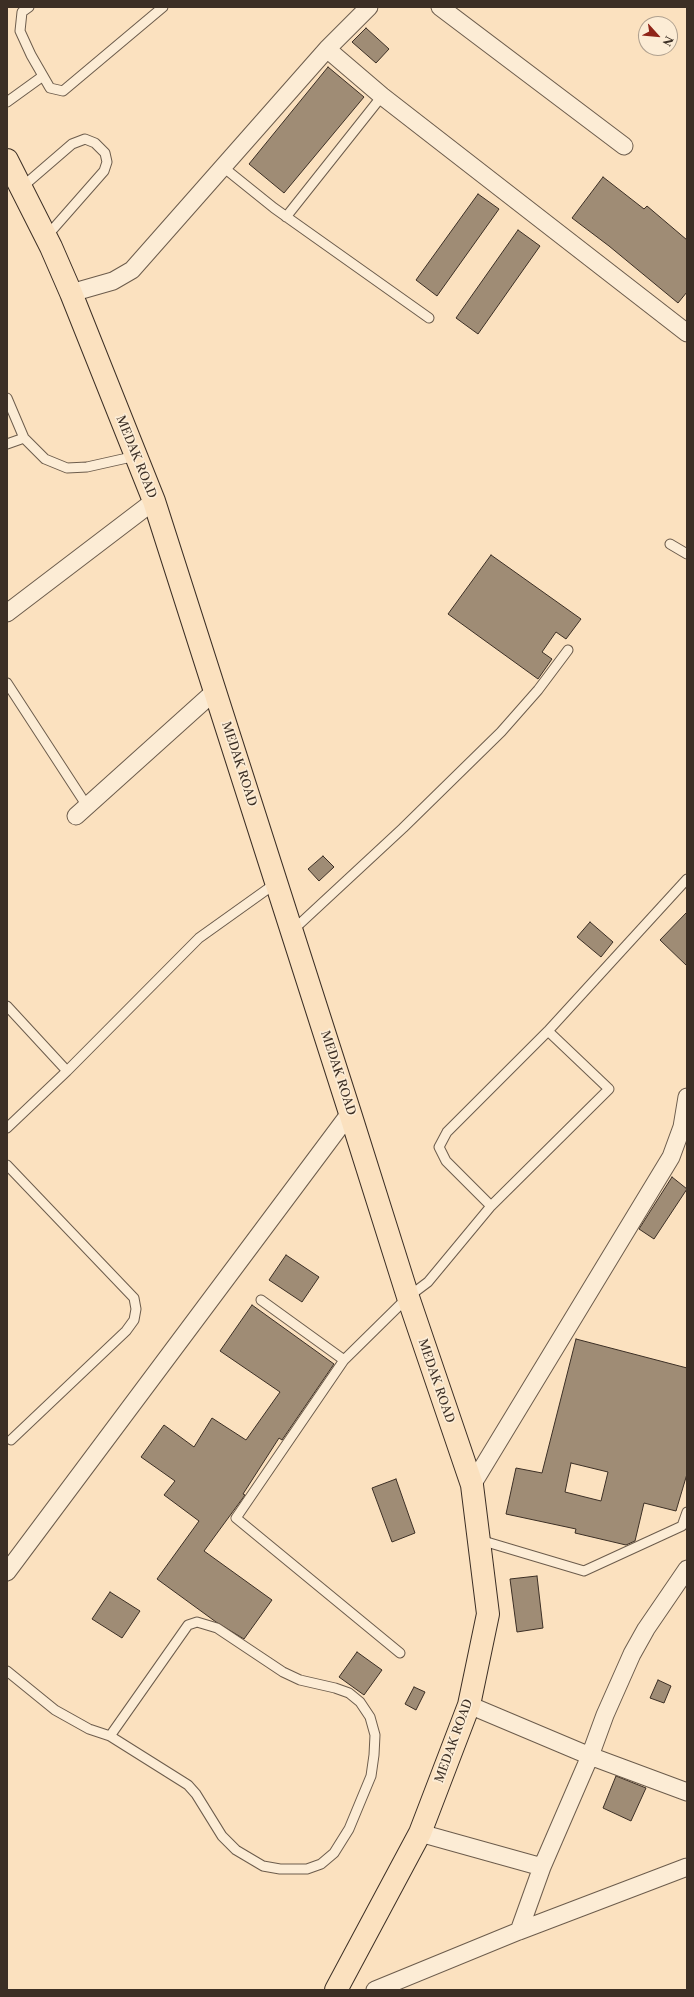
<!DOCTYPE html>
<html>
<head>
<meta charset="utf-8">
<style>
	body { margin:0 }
	#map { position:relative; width:694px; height:1997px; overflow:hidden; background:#fbe1bf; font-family:"Libre Caslon Text",serif }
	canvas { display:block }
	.frame { position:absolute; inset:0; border:8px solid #3c2f25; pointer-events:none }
	.north { position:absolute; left:638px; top:16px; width:40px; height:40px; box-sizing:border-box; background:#fcecd5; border:1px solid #afa08f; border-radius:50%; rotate:117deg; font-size:11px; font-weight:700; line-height:16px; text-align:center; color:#3c2f25 }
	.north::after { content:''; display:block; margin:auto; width:14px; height:18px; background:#8f2418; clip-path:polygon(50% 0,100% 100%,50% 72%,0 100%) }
</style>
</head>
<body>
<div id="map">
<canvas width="694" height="1997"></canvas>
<div class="frame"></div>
<div class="north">N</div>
</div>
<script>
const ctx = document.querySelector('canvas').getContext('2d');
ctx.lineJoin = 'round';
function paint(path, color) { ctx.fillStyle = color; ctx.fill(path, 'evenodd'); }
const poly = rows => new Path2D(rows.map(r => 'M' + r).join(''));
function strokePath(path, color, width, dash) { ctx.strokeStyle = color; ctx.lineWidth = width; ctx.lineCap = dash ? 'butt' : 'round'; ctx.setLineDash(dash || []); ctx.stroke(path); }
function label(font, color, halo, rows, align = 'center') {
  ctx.font = font + ' "Libre Caslon Text",serif'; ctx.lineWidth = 3.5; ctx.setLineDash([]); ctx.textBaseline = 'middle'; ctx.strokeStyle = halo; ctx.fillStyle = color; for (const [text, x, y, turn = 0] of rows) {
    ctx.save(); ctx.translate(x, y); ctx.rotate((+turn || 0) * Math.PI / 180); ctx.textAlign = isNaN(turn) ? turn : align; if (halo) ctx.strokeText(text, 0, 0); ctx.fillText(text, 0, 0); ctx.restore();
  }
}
const building = poly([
	[366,28,389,49,376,63,352,42,366,28],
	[328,67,364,97,284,193,249,164,328,67],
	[603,177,644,209,647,206,687,240,687,292,678,303,609,246,572,218,603,177],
	[478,194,499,209,437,296,416,280,478,194],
	[518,230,540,246,478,334,456,318,518,230],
	[491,555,581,619,566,639,556,632,542,652,552,659,538,679,448,614,491,555],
	[323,856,334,867,319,881,308,869,323,856],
	[687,912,687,966,660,940,687,912],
	[590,922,613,942,601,957,577,937,590,922],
	[672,1177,687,1189,654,1239,639,1229,672,1177],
	[286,1255,319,1277,302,1302,269,1280,286,1255],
	[252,1305,334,1364,282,1440,279,1438,243,1494,245,1495,204,1551,272,1600,244,1639,216,1622,157,1579,199,1521,164,1495,175,1481,141,1457,164,1425,194,1447,212,1418,246,1440,280,1392,220,1351,252,1305],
	[576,1339,687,1368,687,1474,676,1511,644,1503,635,1541,626,1545,575,1533,576,1529,506,1514,516,1468,542,1473,576,1339],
	[571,1463,608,1472,601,1501,565,1492,571,1463],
	[396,1479,415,1533,392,1542,372,1488,396,1479],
	[537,1576,543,1628,517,1632,510,1579,537,1576],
	[110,1592,140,1611,122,1638,92,1619,110,1592],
	[357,1652,382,1670,364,1695,339,1677,357,1652],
	[658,1680,671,1686,664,1703,650,1698,658,1680],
	[414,1687,425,1692,416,1710,405,1704,414,1687],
	[616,1776,646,1788,631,1821,603,1808,616,1776]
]);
const lane = poly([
	[29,7,22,12,20,31,31,55,50,88,63,91,163,7],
	[7,102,43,76],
	[223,167,274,208,429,318],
	[21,188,72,144,85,139,95,143,105,153,107,162,104,171,46,237],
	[286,217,382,96],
	[7,398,24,438,45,459,67,468,87,467,136,456],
	[7,444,24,438],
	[670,544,687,554],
	[7,683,87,806],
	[292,931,403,828,501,732,538,690,568,650],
	[7,1006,67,1071],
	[7,1128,67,1071,199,938,276,883],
	[7,1165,134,1298,136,1309,134,1320,126,1331,11,1440],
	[491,1206,609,1089,548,1031],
	[261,1300,344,1360,408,1297,428,1282,491,1206,446,1161,439,1147,447,1132,548,1031,687,879],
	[344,1360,236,1518,400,1653],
	[480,1540,584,1571,682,1526,687,1512],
	[7,1671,55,1710,89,1729,110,1736,188,1625,197,1622,217,1628,283,1672,300,1680,335,1688,349,1693,360,1702,370,1717,375,1735,374,1755,371,1776,349,1829,334,1853,321,1864,307,1869,280,1869,263,1866,236,1850,222,1836,196,1794,188,1785,110,1736]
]);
const street = poly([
	[440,7,624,146],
	[327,49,369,7],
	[71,293,113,281,132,270,327,49,382,96,687,333],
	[7,613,154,501],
	[76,816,215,691],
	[472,1485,671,1157,682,1127,687,1097],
	[687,1569,646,1629,632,1654,605,1715,590,1756,687,1792],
	[7,1572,350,1113],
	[469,1705,590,1756,542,1867,519,1931],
	[420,1833,542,1867],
	[375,1990,519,1931,687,1867]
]);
const primary = poly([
	[7,160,51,247,71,293,154,501,350,1113,408,1297,472,1485,488,1614,469,1705,420,1833,336,1990]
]);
const streetNames = [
	["MEDAK ROAD",136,457,68],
	["MEDAK ROAD",239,764,72],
	["MEDAK ROAD",338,1073,72],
	["MEDAK ROAD",436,1381,71],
	["MEDAK ROAD",454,1741,-70]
];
paint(building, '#9f8c75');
strokePath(building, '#3c2f25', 1);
strokePath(lane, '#6c5c4c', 11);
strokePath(street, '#6c5c4c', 19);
strokePath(primary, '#3c2f25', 24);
strokePath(lane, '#fcecd5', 9);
strokePath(street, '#fcecd5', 17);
strokePath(primary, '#fbe1bf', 22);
label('12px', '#3c2f25', '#fcecd5', streetNames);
</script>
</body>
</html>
